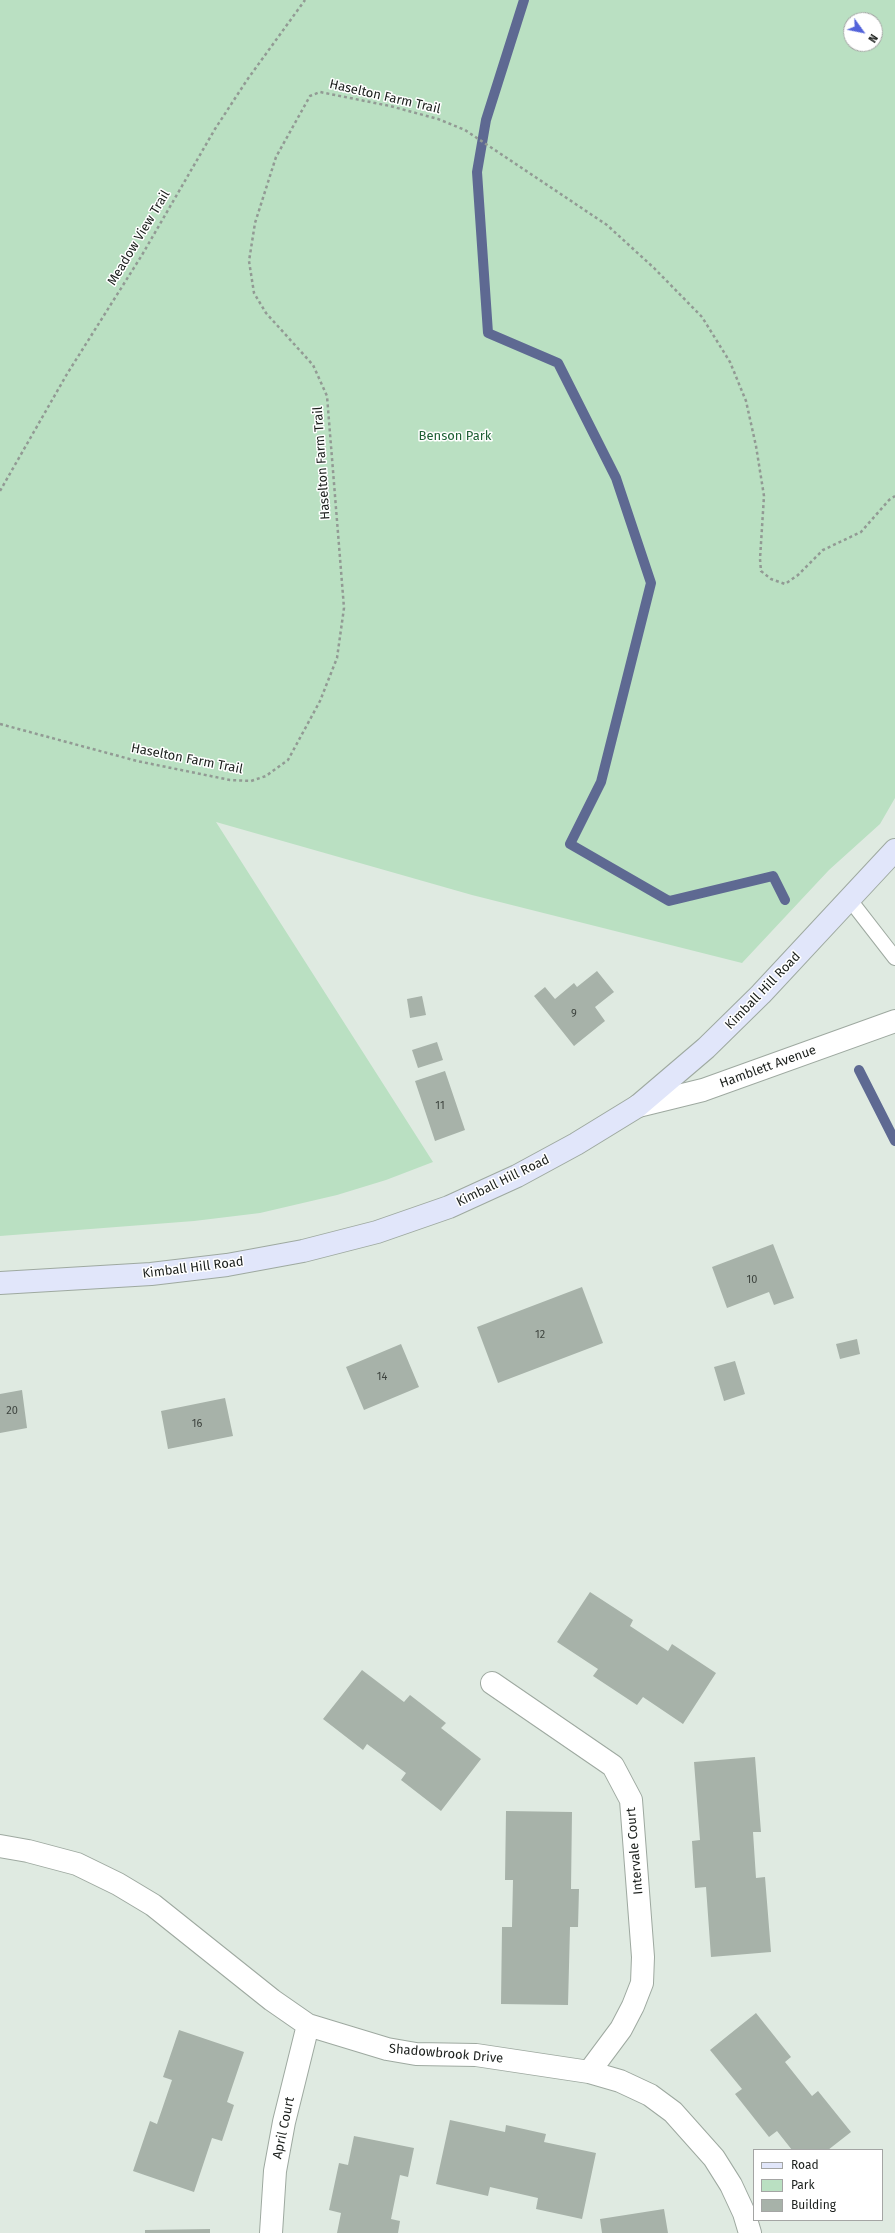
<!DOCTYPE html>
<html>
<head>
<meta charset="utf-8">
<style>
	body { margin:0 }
	#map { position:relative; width:895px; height:2233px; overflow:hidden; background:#dfeae1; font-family:"Fira Sans",sans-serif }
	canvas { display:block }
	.legend { position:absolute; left:753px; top:2149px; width:130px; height:72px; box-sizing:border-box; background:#fff; border:1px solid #a4a5a4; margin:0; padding:5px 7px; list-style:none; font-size:12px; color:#1b1f1c }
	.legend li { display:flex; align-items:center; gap:8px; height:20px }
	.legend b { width:20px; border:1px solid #a4a5a4 }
	.north { position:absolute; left:843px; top:12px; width:40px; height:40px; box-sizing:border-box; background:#fff; border:1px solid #a4a5a4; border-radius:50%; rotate:123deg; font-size:11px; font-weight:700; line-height:16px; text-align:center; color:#1b1f1c }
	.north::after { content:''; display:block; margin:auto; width:14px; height:18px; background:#5363da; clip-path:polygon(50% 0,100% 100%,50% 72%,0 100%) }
</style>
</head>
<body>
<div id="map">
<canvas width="895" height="2233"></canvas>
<ul class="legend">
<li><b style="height:5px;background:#e1e6fa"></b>Road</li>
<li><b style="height:11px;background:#bae0c2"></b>Park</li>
<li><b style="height:11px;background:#a7b2a9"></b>Building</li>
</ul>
<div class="north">N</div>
</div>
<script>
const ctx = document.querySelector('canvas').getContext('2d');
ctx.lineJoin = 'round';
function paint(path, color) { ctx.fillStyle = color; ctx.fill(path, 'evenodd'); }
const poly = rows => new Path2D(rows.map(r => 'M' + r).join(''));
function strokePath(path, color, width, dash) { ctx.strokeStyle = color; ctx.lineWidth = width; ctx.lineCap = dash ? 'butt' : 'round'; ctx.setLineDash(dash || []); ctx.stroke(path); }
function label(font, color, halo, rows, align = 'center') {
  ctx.font = font + ' "Fira Sans",sans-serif'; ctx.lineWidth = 3; ctx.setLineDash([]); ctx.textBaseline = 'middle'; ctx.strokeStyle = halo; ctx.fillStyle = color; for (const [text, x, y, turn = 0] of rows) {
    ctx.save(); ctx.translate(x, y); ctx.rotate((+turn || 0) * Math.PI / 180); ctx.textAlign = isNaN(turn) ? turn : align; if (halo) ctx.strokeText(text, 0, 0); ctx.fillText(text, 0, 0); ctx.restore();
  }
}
const green = poly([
	[0,0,895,0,895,798,880,824,829,870,742,963,472,895,216,822,433,1162,386,1180,337,1195,260,1213,194,1221,0,1236],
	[851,20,875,20,875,44,851,44]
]);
const stream = poly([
	[524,0,486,120,477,172,488,333,558,363,616,478,651,583,601,782,570,844,669,901,773,876,785,900],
	[859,1070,895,1141]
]);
const building = poly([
	[597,971,614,992,595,1007,605,1021,574,1046,534,996,545,987,555,999,574,983,577,987],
	[422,996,426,1015,410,1018,407,999],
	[437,1042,443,1060,418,1068,412,1050],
	[445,1071,465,1130,435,1141,415,1081],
	[773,1244,794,1298,774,1305,769,1292,727,1308,712,1267],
	[582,1287,603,1343,498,1383,477,1327],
	[857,1339,860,1354,840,1359,836,1344],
	[401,1344,419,1387,364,1410,346,1367],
	[735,1361,745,1394,724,1401,714,1367],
	[22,1390,27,1428,0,1433,0,1394],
	[225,1398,233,1436,168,1449,161,1411],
	[590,1592,633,1620,630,1626,668,1651,672,1644,716,1673,683,1724,643,1697,637,1705,593,1676,598,1669,557,1642],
	[362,1670,404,1702,410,1695,446,1723,441,1728,481,1759,441,1811,401,1780,406,1773,367,1744,363,1750,323,1719],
	[755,1757,761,1832,753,1832,756,1878,765,1877,771,1952,711,1957,706,1887,695,1888,692,1841,700,1840,694,1762],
	[506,1811,572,1812,571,1889,579,1889,578,1927,570,1927,568,2005,501,2004,502,1927,512,1927,513,1880,505,1880],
	[756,2013,791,2057,785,2062,812,2096,818,2091,851,2132,828,2150,792,2150,777,2131,769,2137,735,2094,742,2089,710,2050],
	[179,2030,244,2052,227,2102,234,2105,222,2141,212,2138,194,2192,133,2171,150,2121,157,2124,172,2080,163,2077],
	[450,2120,505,2132,506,2125,546,2134,544,2142,596,2153,582,2219,536,2209,538,2198,490,2187,488,2196,436,2184],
	[354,2136,414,2148,408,2177,400,2175,391,2219,400,2221,398,2233,337,2233,341,2213,329,2210,339,2163,348,2165],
	[664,2209,668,2233,602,2233,600,2219],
	[210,2229,210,2233,145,2233,145,2230]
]);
const path = poly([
	[0,491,67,374,142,255,215,129,247,80,305,0],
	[0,724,137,761,230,780,251,781,266,776,288,760,320,701,337,658,344,608,327,396,313,365,266,313,254,293,249,261,255,223,276,157,310,96,320,92,390,106,438,119,465,130,607,225,654,268,702,317,730,362,746,401,756,446,764,496,760,559,761,571,771,579,785,584,798,575,823,550,861,532,889,500,895,496]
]);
const lane = poly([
	[850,900,895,958]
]);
const street = poly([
	[638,1106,703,1090,895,1021],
	[492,1683,613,1766,631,1800,643,1957,642,1983,633,2006,621,2029,589,2072],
	[0,1846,28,1851,77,1864,118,1884,153,1905,272,2000,308,2025,387,2049,416,2054,476,2055,589,2072,620,2081,650,2095,673,2112,714,2158,731,2185,744,2213,750,2233],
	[271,2233,275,2171,284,2122,308,2025]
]);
const secondary = poly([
	[0,1283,151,1274,227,1265,303,1251,377,1232,449,1207,517,1176,576,1144,638,1106,706,1048,761,994,895,850]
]);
const numberNames = [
	["9",574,1014],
	["11",440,1106],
	["10",752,1280],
	["12",540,1335],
	["14",382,1377],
	["20",12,1411],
	["16",197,1424]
];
const streetNames = [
	["Haselton Farm Trail",385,97,13],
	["Meadow View Trail",139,238,-59],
	["Haselton Farm Trail",322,463,-94],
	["Haselton Farm Trail",187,759,11],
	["Kimball Hill Road",763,991,-46],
	["Hamblett Avenue",768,1067,-20],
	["Kimball Hill Road",503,1181,-26],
	["Kimball Hill Road",193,1268,-7],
	["Intervale Court",635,1851,-95],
	["Shadowbrook Drive",446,2054,5],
	["April Court",284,2128,-78]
];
const parkNames = [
	["Benson Park",455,436]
];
paint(green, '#bae0c2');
strokePath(stream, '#5e6992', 10);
paint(building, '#a7b2a9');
strokePath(lane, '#9ea9a0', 16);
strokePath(street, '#9ea9a0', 24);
strokePath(secondary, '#9ea9a0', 24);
strokePath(path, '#929a94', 2.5, [3, 3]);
strokePath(lane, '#fff', 14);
strokePath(street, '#fff', 22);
strokePath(secondary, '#e1e6fa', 22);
label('11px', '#3e443f', null, numberNames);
label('13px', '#1b1f1c', '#fff', streetNames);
label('13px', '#1d5f33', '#fff', parkNames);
</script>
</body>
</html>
